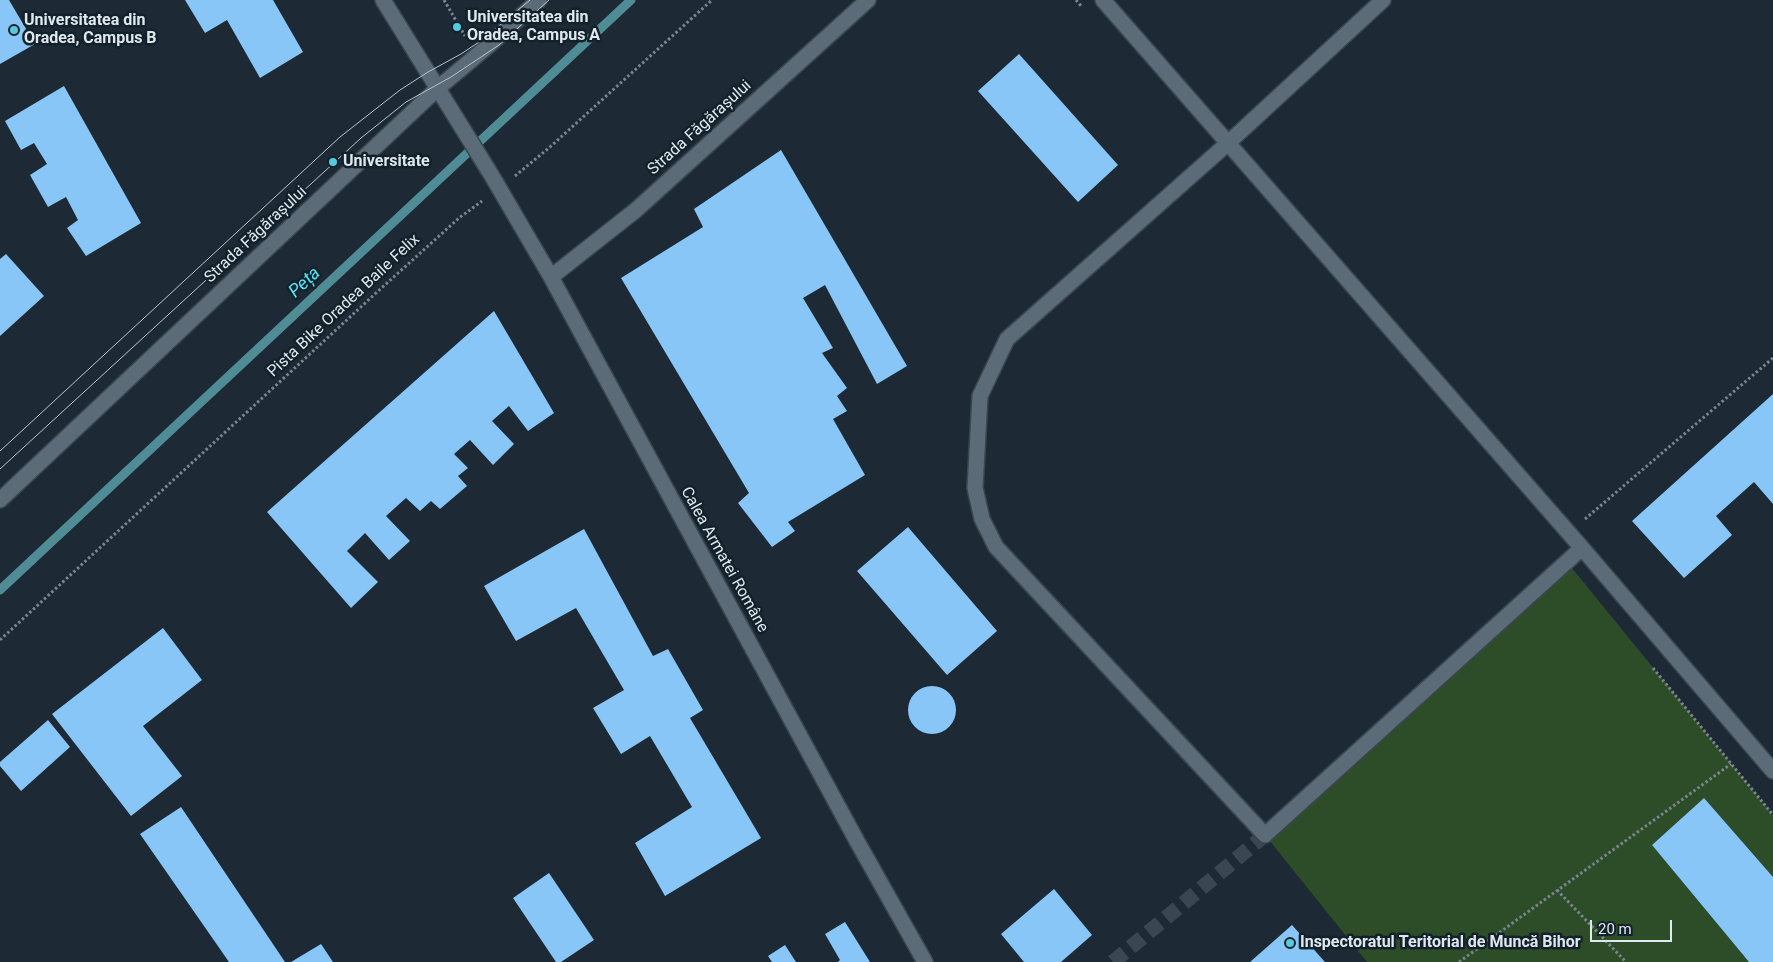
<!DOCTYPE html>
<html>
<head>
<meta charset="utf-8">
<style>
	body { margin:0 }
	#map { position:relative; width:1773px; height:962px; overflow:hidden; background:#1d2a35; font-family:Roboto,sans-serif }
	canvas { display:block }
	.scale { position:absolute; left:1590px; top:920px; width:82px; height:22px; box-sizing:border-box; border:2px solid #dfe8ef; border-top:0; padding-left:6px; font-size:15px; line-height:18px; white-space:nowrap; color:#dfe8ef; -webkit-text-stroke:4px #13212b; paint-order:stroke }
</style>
</head>
<body>
<div id="map">
<canvas width="1773" height="962"></canvas>
<div class="scale">20 m</div>
</div>
<script>
const ctx = document.querySelector('canvas').getContext('2d');
ctx.lineJoin = 'round';
function paint(path, color) { ctx.fillStyle = color; ctx.fill(path, 'evenodd'); }
const poly = rows => new Path2D(rows.map(r => 'M' + r).join(''));
function strokePath(path, color, width, dash) { ctx.strokeStyle = color; ctx.lineWidth = width; ctx.lineCap = dash ? 'butt' : 'round'; ctx.setLineDash(dash || []); ctx.stroke(path); }
function label(font, color, halo, rows, align = 'center') {
  ctx.font = font + ' Roboto,sans-serif'; ctx.lineWidth = 5; ctx.setLineDash([]); ctx.textBaseline = 'middle'; ctx.strokeStyle = halo; ctx.fillStyle = color; for (const [text, x, y, turn = 0] of rows) {
    ctx.save(); ctx.translate(x, y); ctx.rotate((+turn || 0) * Math.PI / 180); ctx.textAlign = isNaN(turn) ? turn : align; if (halo) ctx.strokeText(text, 0, 0); ctx.fillText(text, 0, 0); ctx.restore();
  }
}
const green = poly([
	[1567,562,1773,815,1773,877,1704,798,1652,845,1749,962,1367,962,1265,835]
]);
const stream = poly([
	[0,590,631,0]
]);
const building = poly([
	[0,0,9,0,35,44,0,64],
	[185,0,273,0,303,52,260,78,227,20,205,33],
	[1019,54,1118,165,1078,202,978,91],
	[64,86,141,223,86,256,67,228,78,220,66,197,48,207,30,175,47,164,34,143,21,150,5,121],
	[781,150,907,366,877,384,825,285,803,298,833,348,822,353,847,388,837,396,847,411,833,419,865,475,788,522,795,531,772,547,738,503,749,493,621,278,703,227,694,209],
	[6,254,44,296,0,336,0,259],
	[494,311,554,413,528,431,509,406,492,421,514,444,493,465,470,440,454,454,468,468,458,476,467,486,440,509,431,501,420,511,406,498,386,516,410,541,389,560,365,533,347,551,378,582,351,608,267,512],
	[1773,394,1773,504,1754,482,1716,516,1732,535,1684,578,1632,521],
	[908,527,997,631,947,675,857,571],
	[584,529,653,656,668,649,703,710,690,718,761,838,665,896,635,843,692,807,650,736,621,754,593,708,624,690,576,608,516,641,484,586],
	[163,628,202,680,143,726,182,776,131,816,52,714],
	'908 710a24 24 0 1 1 48 0a24 24 0 1 1-48 0Z',
	[48,720,70,747,21,791,0,766,0,762],
	[1704,798,1773,877,1773,962,1749,962,1652,845],
	[181,807,285,962,229,962,140,834],
	[549,873,594,940,561,962,556,962,513,898],
	[1054,889,1092,935,1061,962,1024,962,1001,934],
	[845,922,870,962,838,962,840,960,825,934],
	[1292,925,1325,962,1250,962],
	[321,944,333,962,291,962],
	[785,945,796,962,772,962,768,956]
]);
const minorTunnel = poly([
	[1113,962,1265,835]
]);
const path = poly([
	[444,0,465,36],
	[1076,0,1082,7],
	[515,176,550,147,712,0],
	[1585,519,1773,358],
	[0,640,376,293,459,218,482,201],
	[1653,668,1773,815],
	[1557,890,1626,962],
	[1459,962,1731,764]
]);
const minor = poly([
	[383,0,492,176,551,277,858,843,925,962],
	[1103,0,1582,548,1773,771],
	[1383,0,1227,144,1007,339,980,396,975,488,982,519,996,547,1265,835,1582,548],
	[551,277,636,210,868,0],
	[0,500,438,88,488,46,539,0]
]);
const tram = poly([
	[0,451,340,137,400,90,428,72,461,54,482,40,530,0],
	[0,469,361,138,406,102,451,77,499,45,549,0]
]);
const markers = [
	[457,27,5,"#56c9e0"],
	[14,30,5,"#56c9e0"],
	[333,162,5,"#56c9e0"],
	[1290,943,5,"#56c9e0"]
];
const poiNames = [
	["Universitatea din",467,18],
	["Oradea, Campus A",467,36],
	["Universitatea din",24,21],
	["Oradea, Campus B",24,39],
	["Universitate",343,162],
	["Inspectoratul Teritorial de Muncă Bihor",1300,943]
];
const streetNames = [
	["Strada Făgărașului",700,128,-42],
	["Strada Făgărașului",256,235,-43],
	["Pista Bike Oradea Baile Felix",344,306,-43],
	["Calea Armatei Române",724,560,61]
];
const waterNames = [
	["Peța",305,283,-43]
];
paint(green, '#2d4d28');
strokePath(stream, '#508c96', 9);
paint(building, '#87c6f6');
strokePath(minorTunnel, '#3a4651', 15, [15, 8]);
strokePath(minor, '#3a464f', 18);
strokePath(path, '#7a858e', 3, [2.5, 2.5]);
strokePath(minor, '#5c6b78', 15);
strokePath(tram, '#b9c3ca', 1);
for (const [x, y, r, color] of markers) { const dot = new Path2D(); dot.arc(x, y, r, 0, 2 * Math.PI); ctx.fillStyle = color; ctx.fill(dot); strokePath(dot, '#13212b', 2); }
label('bold 16px', '#dfe8ef', '#13212b', poiNames, 'left');
label('16px', '#dfe8ef', '#13212b', streetNames);
label('italic 18px', '#54e4f9', '#13212b', waterNames);
</script>
</body>
</html>
